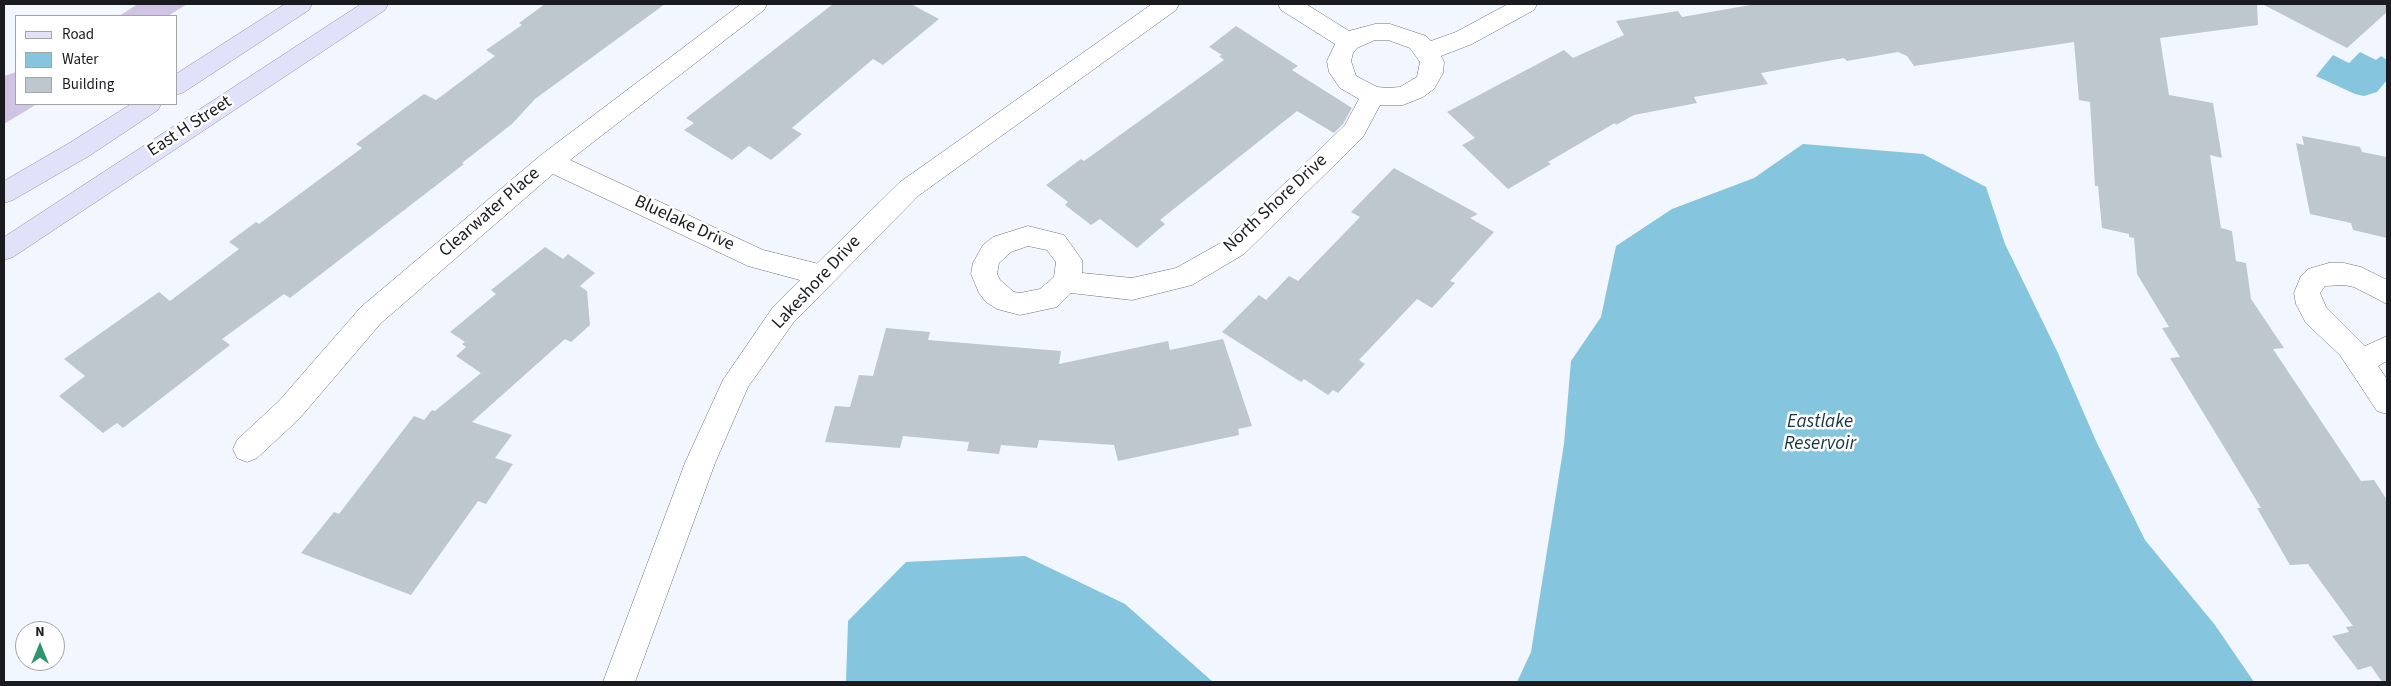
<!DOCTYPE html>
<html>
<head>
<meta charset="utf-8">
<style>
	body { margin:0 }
	#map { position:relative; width:2391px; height:686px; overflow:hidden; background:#f2f6fe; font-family:"Source Sans 3",sans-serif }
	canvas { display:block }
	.frame { position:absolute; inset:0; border:5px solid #191b1e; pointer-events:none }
	.legend { position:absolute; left:15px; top:15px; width:162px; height:90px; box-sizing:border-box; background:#fff; border:1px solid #a3a4a5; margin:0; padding:6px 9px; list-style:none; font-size:15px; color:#191b1e }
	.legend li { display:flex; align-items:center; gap:10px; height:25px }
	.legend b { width:25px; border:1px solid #a3a4a5 }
	.north { position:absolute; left:15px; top:621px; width:50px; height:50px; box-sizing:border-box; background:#fff; border:1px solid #a3a4a5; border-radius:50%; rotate:0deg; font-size:14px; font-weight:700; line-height:20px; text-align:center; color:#191b1e }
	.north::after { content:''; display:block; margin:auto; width:18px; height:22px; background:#2f936e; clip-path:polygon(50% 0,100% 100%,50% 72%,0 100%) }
</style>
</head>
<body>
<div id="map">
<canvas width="2391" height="686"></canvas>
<div class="frame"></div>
<ul class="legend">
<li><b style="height:6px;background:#e1e2f9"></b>Road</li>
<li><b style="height:14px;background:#85c5dd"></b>Water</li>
<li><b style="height:14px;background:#bec7ce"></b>Building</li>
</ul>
<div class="north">N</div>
</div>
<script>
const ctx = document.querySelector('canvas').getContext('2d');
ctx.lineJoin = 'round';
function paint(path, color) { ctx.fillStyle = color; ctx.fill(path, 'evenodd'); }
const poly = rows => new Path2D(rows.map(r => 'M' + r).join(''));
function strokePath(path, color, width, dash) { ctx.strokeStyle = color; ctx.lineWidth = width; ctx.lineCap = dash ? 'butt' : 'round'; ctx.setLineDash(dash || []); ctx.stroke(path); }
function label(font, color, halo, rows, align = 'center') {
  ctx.font = font + ' "Source Sans 3",sans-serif'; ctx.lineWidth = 5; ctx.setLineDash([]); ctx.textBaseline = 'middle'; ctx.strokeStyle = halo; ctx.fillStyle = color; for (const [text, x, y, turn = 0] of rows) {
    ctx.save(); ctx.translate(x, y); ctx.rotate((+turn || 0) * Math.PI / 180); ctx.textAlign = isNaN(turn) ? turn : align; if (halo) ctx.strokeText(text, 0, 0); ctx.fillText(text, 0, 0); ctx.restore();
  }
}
const green = poly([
	[138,4,187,4,168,16,119,16],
	[16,72,16,104,37,104,4,124,4,76]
]);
const water = poly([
	[2360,52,2376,60,2381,56,2387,60,2387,80,2377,92,2364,96,2355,94,2316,76,2333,55,2349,63],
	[1803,144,1923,154,1986,187,2005,244,2057,351,2096,441,2145,540,2215,625,2254,682,1517,682,1531,652,1564,444,1571,361,1601,317,1616,246,1672,209,1754,178],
	[1025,556,1125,604,1213,682,846,682,848,621,906,562]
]);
const building = poly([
	[545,4,665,4,535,99,512,124,462,163,464,164,290,298,284,294,222,339,230,345,123,428,117,423,103,433,59,396,85,376,64,359,159,292,170,301,239,249,229,242,256,222,259,224,362,148,356,144,424,94,436,100,495,56,486,50,522,25,519,23],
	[833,4,911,4,939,19,883,65,873,59,792,128,802,134,771,160,749,146,732,160,684,130,694,123,686,118],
	[1756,4,2257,4,2258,25,2160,38,2169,95,2213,103,2222,158,2210,155,2221,228,2232,231,2236,261,2246,263,2251,299,2284,348,2273,349,2361,481,2374,480,2387,500,2387,682,2382,682,2371,666,2358,670,2332,636,2349,632,2346,627,2353,626,2308,564,2290,565,2257,508,2261,508,2170,358,2180,357,2162,328,2169,327,2137,274,2134,238,2129,237,2129,234,2102,228,2098,186,2095,186,2090,102,2079,100,2074,42,1914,66,1907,56,1898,52,1847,61,1844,58,1761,73,1768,84,1694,97,1697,103,1634,115,1616,125,1615,123,1548,162,1551,164,1508,189,1462,145,1475,138,1447,112,1564,50,1573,58,1624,35,1616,21,1678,11,1682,17],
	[2262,4,2387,4,2387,12,2347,48],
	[1236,26,1298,66,1292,70,1352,108,1343,124,1334,133,1297,111,1160,220,1165,224,1137,248,1100,219,1091,225,1065,205,1068,202,1046,185,1081,159,1084,161,1224,60,1219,56,1222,55,1209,47],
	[2302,136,2360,147,2362,152,2387,157,2387,238,2353,230,2351,223,2310,214,2296,143,2304,145],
	[1394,168,1478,214,1470,218,1494,232,1450,281,1455,283,1432,308,1417,299,1359,360,1365,364,1338,393,1333,390,1328,395,1304,379,1301,382,1222,332,1259,295,1266,300,1289,276,1298,281,1360,217,1351,212],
	[545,247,563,259,568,254,595,273,580,286,587,291,590,325,571,342,565,339,472,422,512,435,495,458,513,464,486,504,478,501,411,595,301,553,334,512,339,514,414,416,424,420,432,410,435,411,481,373,456,356,466,347,462,344,465,342,450,332,496,294,491,290],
	[886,328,930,332,928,340,1061,351,1059,364,1168,341,1170,350,1223,339,1252,426,1238,429,1239,435,1118,461,1114,445,1039,440,1037,448,1001,445,999,454,967,451,969,442,903,436,900,448,825,442,835,406,850,407,859,375,873,376]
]);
const minor = poly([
	[741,4,767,4,764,10,570,160,763,250,831,267,835,275,831,283,822,286,748,266,553,174,381,323,299,419,257,458,247,462,237,458,233,449,237,440,279,401,361,307,541,155,741,4],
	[1278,4,1306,4,1349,31,1375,24,1390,24,1426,36,1431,41,1456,32,1508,4,1537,4,1534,10,1472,44,1441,56,1444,62,1443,73,1434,89,1423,97,1403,105,1380,105,1363,137,1244,254,1192,285,1132,300,1071,293,1057,307,1020,315,997,309,986,302,979,293,971,274,973,263,983,245,993,237,1028,226,1064,235,1082,260,1082,273,1132,278,1176,268,1226,240,1345,125,1359,99,1340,88,1329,72,1327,61,1335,44,1281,10,1278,4],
	[1375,40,1388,40,1410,48,1420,62,1417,77,1400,87,1388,88,1377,87,1356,76,1351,61,1353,53,1357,48,1375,40],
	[1028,246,1047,250,1056,262,1054,277,1040,289,1020,293,1014,292,1000,280,997,274,999,263,1011,252,1028,246],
	[2329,263,2344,263,2361,267,2387,280,2387,304,2354,287,2344,285,2325,286,2320,293,2326,307,2365,346,2387,336,2387,361,2378,366,2387,379,2387,414,2377,411,2340,355,2306,323,2296,304,2294,293,2301,276,2308,269,2329,263]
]);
const tertiary = poly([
	[1152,4,1179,4,1176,10,918,196,793,323,748,387,715,463,635,682,603,682,685,463,723,380,773,307,900,182,1152,4]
]);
const primary = poly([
	[285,4,312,4,309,10,184,92,176,95,176,74,285,4],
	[361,4,388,4,385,10,13,257,4,260,4,237,361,4],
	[131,104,161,104,158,110,89,156,13,200,4,203,4,181,71,142,131,104]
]);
const streetNames = [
	["East H Street",190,127,-33],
	["North Shore Drive",1276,204,-43],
	["Clearwater Place",490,213,-41],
	["Bluelake Drive",684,224,25],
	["Lakeshore Drive",817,283,-47]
];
const waterNames = [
	["Eastlake",1820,423],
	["Reservoir",1820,445]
];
paint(green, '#d0c3e4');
paint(water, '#85c5dd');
paint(building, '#bec7ce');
strokePath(minor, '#6c7079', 1);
strokePath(tertiary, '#6c7079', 1);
strokePath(primary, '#8e90aa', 1);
paint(minor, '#fff');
paint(tertiary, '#fff');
paint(primary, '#e1e2f9');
label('18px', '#191b1e', '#fff', streetNames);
label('italic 19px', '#163540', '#fff', waterNames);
</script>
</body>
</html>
